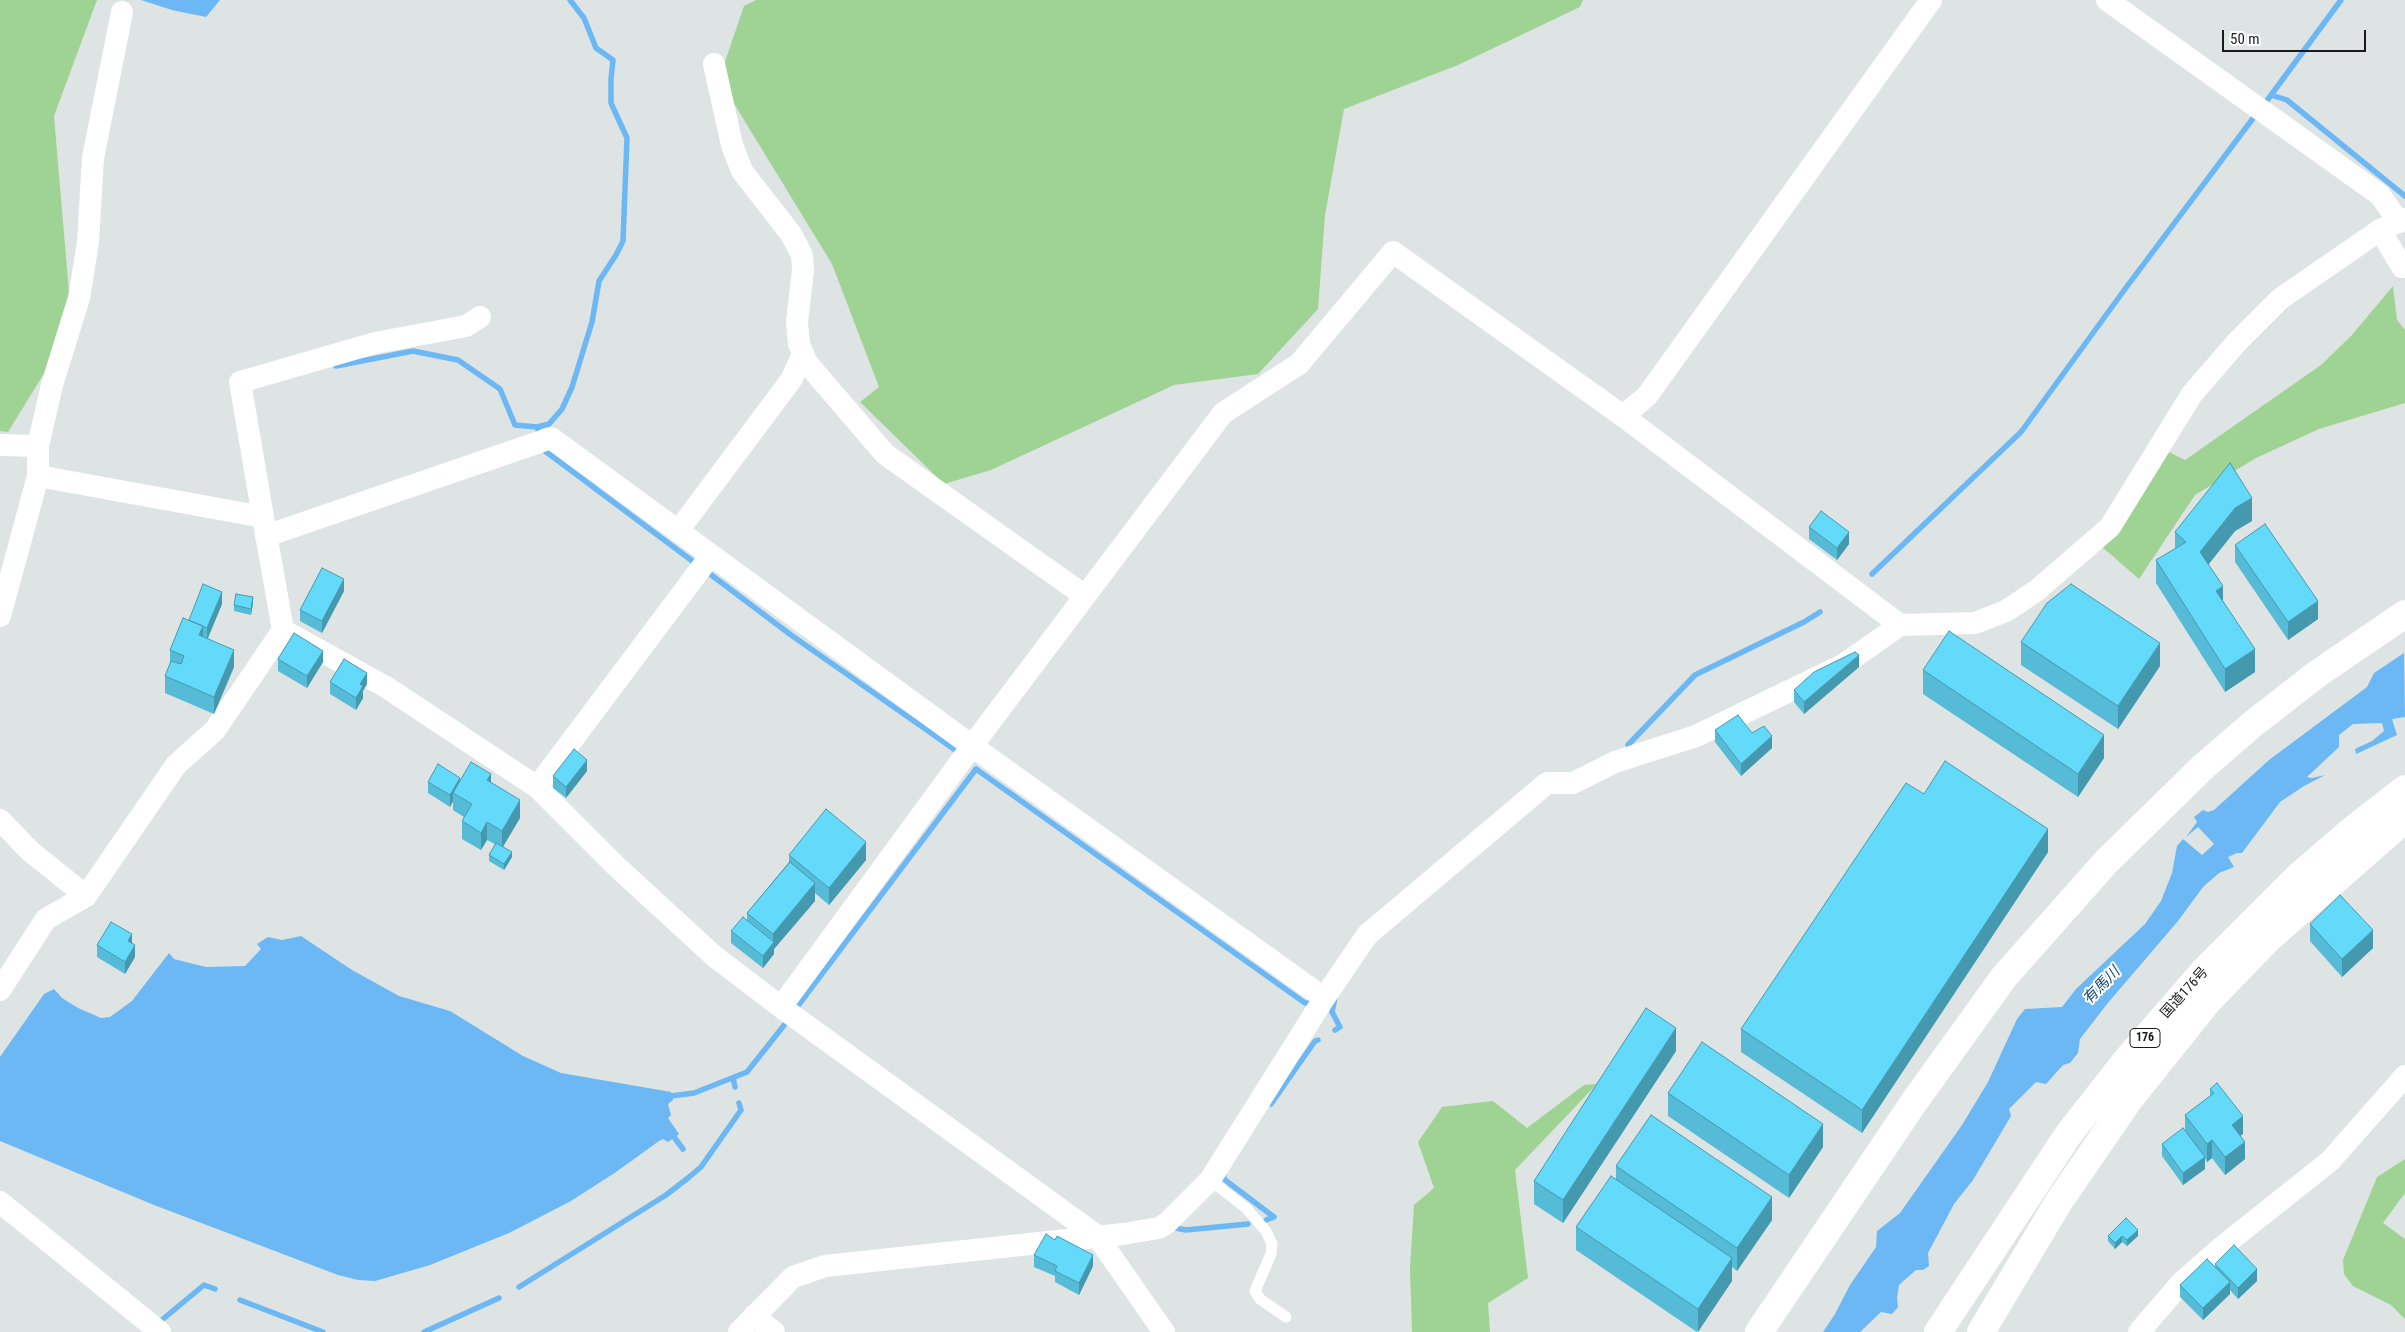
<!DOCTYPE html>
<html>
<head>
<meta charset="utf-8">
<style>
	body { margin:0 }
	#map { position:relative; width:2405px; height:1332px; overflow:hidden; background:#dee3e3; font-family:"Roboto Condensed",sans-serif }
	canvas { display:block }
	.scale { position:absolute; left:2222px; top:30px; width:144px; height:22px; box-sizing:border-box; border:2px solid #191a1a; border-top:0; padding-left:6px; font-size:15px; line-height:18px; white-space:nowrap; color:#191a1a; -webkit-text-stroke:4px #fff; paint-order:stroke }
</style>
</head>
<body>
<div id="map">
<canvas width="2405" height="1332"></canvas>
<div class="scale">50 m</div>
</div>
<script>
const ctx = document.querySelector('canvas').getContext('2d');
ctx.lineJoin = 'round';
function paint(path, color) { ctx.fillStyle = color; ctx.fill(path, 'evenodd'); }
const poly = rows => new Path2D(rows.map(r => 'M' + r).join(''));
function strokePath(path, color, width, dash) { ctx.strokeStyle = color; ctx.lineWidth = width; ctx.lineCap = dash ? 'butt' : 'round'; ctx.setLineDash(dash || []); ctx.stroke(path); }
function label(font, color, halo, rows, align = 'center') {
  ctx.font = font + ' "Roboto Condensed","Noto Sans JP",sans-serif'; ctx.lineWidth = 4; ctx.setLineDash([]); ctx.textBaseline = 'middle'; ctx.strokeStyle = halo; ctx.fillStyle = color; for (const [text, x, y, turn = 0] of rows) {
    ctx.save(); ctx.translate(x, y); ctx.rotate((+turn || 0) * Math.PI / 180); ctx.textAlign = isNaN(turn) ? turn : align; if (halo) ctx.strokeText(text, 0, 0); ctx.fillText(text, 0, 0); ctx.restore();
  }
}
const green = poly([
	[0,0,97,0,54,116,72,328,8,432,0,431],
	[756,0,1583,0,1580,7,1458,65,1344,109,1325,215,1318,309,1258,374,1174,385,991,470,944,484,860,402,879,387,832,264,719,79,744,6],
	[2393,286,2397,320,2405,330,2405,403,2319,429,2256,458,2195,495,2139,579,2101,546,2169,452,2185,460,2321,365,2351,336],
	[1597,1084,1515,1170,1528,1278,1488,1303,1490,1332,1412,1332,1410,1268,1414,1205,1434,1188,1418,1142,1442,1107,1493,1101,1527,1128,1584,1085],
	[2405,1159,2405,1193,2383,1223,2405,1239,2405,1319,2391,1305,2353,1286,2344,1274,2343,1260,2377,1177]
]);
const water = poly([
	[141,0,220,0,206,17,172,10],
	[2404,653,2405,717,2392,719,2397,735,2356,754,2355,749,2372,741,2384,731,2382,723,2353,724,2339,735,2339,747,2307,777,2312,778,2325,775,2304,786,2280,802,2242,853,2237,853,2228,857,2234,867,2219,873,2203,887,2178,921,2107,1004,2080,1039,2078,1053,2070,1063,2063,1065,2046,1084,2036,1082,2009,1109,2011,1116,1973,1180,1954,1204,1928,1253,1929,1266,1923,1270,1916,1270,1899,1285,1897,1298,1898,1307,1892,1314,1881,1312,1860,1332,1823,1332,1835,1314,1850,1285,1876,1247,1877,1231,1900,1213,1962,1125,1988,1082,2017,1019,2025,1009,2062,1007,2076,989,2145,924,2161,901,2172,873,2177,846,2183,839,2202,855,2214,844,2198,827,2186,837,2197,822,2194,817,2203,810,2208,812,2214,810,2269,760,2367,687,2374,673],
	[301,936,352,970,399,996,450,1011,523,1056,561,1073,671,1092,673,1100,668,1104,671,1115,668,1118,679,1134,668,1142,663,1139,659,1141,616,1172,571,1201,509,1233,430,1265,375,1281,358,1280,338,1275,154,1205,0,1141,0,1057,44,994,54,989,62,998,78,1008,101,1018,110,1017,132,1001,169,953,174,959,206,967,245,966,261,949,257,944,268,937,282,940]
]);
const stream = poly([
	[2271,95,2287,100,2405,196],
	[2263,106,2341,0],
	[336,366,413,351,458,360,500,389,515,425,537,427,540,436],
	[537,427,549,424,562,409,572,387,592,322,599,281,616,255,623,241,627,138,611,103,611,79,613,60,596,48,584,18,570,0],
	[544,447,545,451,699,566],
	[706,571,791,635,961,754],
	[1872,574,2021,432,2125,289,2257,113],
	[1628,745,1695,675,1804,622,1820,612],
	[1335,998,1332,1012,1340,1027,1335,1030],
	[794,1011,976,769,1305,1003,1315,1003],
	[733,1078,735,1087],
	[671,1096,694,1093,747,1072,789,1019],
	[1271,1104,1315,1041,1318,1040],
	[674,1137,683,1149],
	[1224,1174,1223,1178,1229,1183,1274,1217,1266,1220],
	[1170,1227,1186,1230,1248,1224],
	[519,1287,666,1195,688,1178,701,1167,741,1110,739,1103],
	[240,1300,323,1332],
	[157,1324,204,1285,215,1289],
	[424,1332,499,1298]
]);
const lane = poly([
	[1210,1180,1246,1208,1266,1231,1272,1244,1271,1254,1255,1291,1260,1299,1286,1317]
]);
const street = poly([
	[2107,0,2380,195,2399,222],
	[714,64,732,145,742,171,791,234,802,255,803,270,797,322,799,344,807,363,885,454,1085,596],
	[2380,230,2402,267,2405,267],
	[1623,416,1647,396,1931,0],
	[0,445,38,446,38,476,263,517,283,630,215,730,176,765,86,896,46,919,0,990],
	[38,446,52,385,79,298,88,242,93,158,122,12],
	[263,517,240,382,375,343,466,326,480,317],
	[678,531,791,380,803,354],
	[266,536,551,438,972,746,1324,998],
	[0,616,38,476],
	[283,630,386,687,537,787,616,866,714,956,781,1007,1097,1236,1164,1332],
	[537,787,711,555],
	[0,820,30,851,86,896],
	[781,1007,972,746,1223,413,1299,364,1393,252,1623,416,1900,625],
	[0,1202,160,1332],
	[754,1316,774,1332],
	[739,1332,793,1277,825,1266,1123,1234,1159,1228,1167,1223,1210,1180,1323,1000,1367,935,1547,783,1573,783,1615,762,1696,736,1843,665,1900,625,1975,623,2006,611,2036,591,2110,527,2192,394,2237,342,2280,299,2380,230,2405,219],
	[2139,1332,2182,1282,2223,1246,2330,1161,2405,1076]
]);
const secondary = poly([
	[1759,1332,1914,1102,2004,977,2106,862,2204,766,2254,723,2317,674,2405,614]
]);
const highway = poly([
	[1938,1332,2068,1135,2126,1061,2205,970,2300,875,2351,831,2405,789],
	[1981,1332,2058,1203,2128,1101,2208,1001,2268,939,2405,819]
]);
const wall = poly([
	[2252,521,2235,531,2208,565,2223,601,2255,672,2225,692,2156,583,2156,560,2175,549,2175,532],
	[1809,527,1849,544,1837,560,1809,539],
	[2235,545,2318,619,2288,640,2235,562],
	[344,591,322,633,300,621,300,610],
	[253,603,251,615,234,611,234,605],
	[222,604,208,638,234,667,214,714,165,693,165,676,170,664,170,650],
	[2021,642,2160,666,2118,729,2021,665],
	[278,659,323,662,307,688,278,671],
	[1859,667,1804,714,1794,702,1794,690],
	[1923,670,2104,758,2078,797,1923,694],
	[330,682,367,684,363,691,363,698,356,710,330,694],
	[1715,730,1752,733,1772,748,1741,776,1715,742],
	[587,771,566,798,553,788,553,776],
	[460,781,491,783,520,818,503,847,512,857,504,870,489,861,489,855,495,844,487,840,481,850,462,839,462,821,464,817,453,810,453,801,450,807,428,793,428,782],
	[1924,794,2048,852,1862,1133,1741,1052,1741,1029],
	[789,855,866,860,829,905,815,893,815,901,774,949,774,954,763,968,731,943,731,931,747,920,747,913,789,862],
	[2310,924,2373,948,2342,977,2310,941],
	[132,943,135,957,125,974,97,957,97,945],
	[1676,1051,1563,1223,1534,1204,1534,1181],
	[2210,1089,2243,1134,2240,1135,2245,1159,2225,1175,2212,1158,2207,1162,2205,1158,2205,1169,2183,1185,2162,1156,2162,1144,2185,1130,2185,1115,2210,1096],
	[1668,1093,1823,1147,1789,1198,1668,1116],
	[1616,1166,1772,1220,1737,1271,1732,1267,1732,1281,1697,1332,1576,1250,1576,1227,1616,1179],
	[2108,1236,2138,1236,2127,1246,2122,1242,2115,1249,2108,1241],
	[1055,1240,1093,1266,1079,1295,1055,1282,1055,1276,1034,1267,1034,1255],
	[2215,1264,2257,1281,2238,1299,2230,1290,2230,1294,2203,1320,2180,1297,2180,1285,2215,1267]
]);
const shadedWall = poly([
	[2252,498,2252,521,2235,531,2200,575,2200,552,2235,508],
	[1849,532,1849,544,1837,560,1837,548],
	[344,579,344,591,322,633,322,621],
	[2223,586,2223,609,2216,591],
	[222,592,222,604,207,640,207,628],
	[253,597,253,603,251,615,251,609],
	[2318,601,2318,619,2288,640,2288,622],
	[203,626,203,644,199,635],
	[2160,643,2160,666,2118,729,2118,706],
	[2255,649,2255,672,2225,692,2225,669],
	[234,650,234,667,214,714,214,697],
	[323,651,323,662,307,688,307,676],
	[1859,655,1859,667,1804,714,1804,702],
	[367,673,367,684,363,691,363,698,356,710,356,698,360,684],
	[2104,735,2104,758,2078,797,2078,774],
	[1772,736,1772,748,1741,776,1741,764],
	[587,760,587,771,566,798,566,787],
	[491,774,491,791,487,780],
	[460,778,460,789,453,793,453,801,450,807,450,795],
	[520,800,520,818,502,848,502,831],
	[487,822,487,840,481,850,481,833],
	[2048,829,2048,852,1862,1133,1862,1110],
	[866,842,866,860,829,905,829,888],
	[512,852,512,857,504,870,504,864],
	[815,883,815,901,774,949,774,954,763,968,763,956,773,944,773,934],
	[2373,930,2373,948,2342,977,2342,959],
	[132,934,132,946,128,941],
	[135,945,135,957,125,974,125,962],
	[1676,1028,1676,1051,1563,1223,1563,1200],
	[2243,1116,2243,1134,2232,1142,2232,1125],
	[1823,1124,1823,1147,1789,1198,1789,1175],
	[2212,1140,2212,1158,2207,1162,2207,1144],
	[2245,1142,2245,1159,2225,1175,2225,1157],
	[2205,1157,2205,1169,2183,1185,2183,1173],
	[1772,1197,1772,1220,1737,1271,1737,1248],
	[2138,1230,2138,1236,2127,1246,2127,1240],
	[2122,1236,2122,1242,2115,1249,2115,1243],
	[1093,1255,1093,1266,1079,1295,1079,1283],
	[1732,1258,1732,1281,1698,1332,1698,1309],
	[2257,1269,2257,1281,2238,1299,2238,1288],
	[2230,1282,2230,1294,2203,1320,2203,1308]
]);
const building = poly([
	[2230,463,2252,498,2235,508,2200,552,2223,586,2216,591,2255,649,2225,669,2156,560,2186,542,2175,532,2230,463],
	[1821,511,1849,532,1837,548,1809,527,1821,511],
	[2265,524,2318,601,2288,622,2235,545,2265,524],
	[322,568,344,579,322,621,300,610,322,568],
	[203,584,222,592,207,628,189,620,203,584],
	[2071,584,2160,643,2118,706,2021,642,2047,603,2071,584],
	[236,594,253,597,251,609,234,605,236,594],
	[183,618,203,626,199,635,234,650,214,697,165,676,171,661,181,664,184,656,170,650,183,618],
	[1949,631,2104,735,2078,774,1923,670,1949,631],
	[294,633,323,651,307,676,278,659,294,633],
	[1855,652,1859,655,1804,702,1794,690,1814,672,1855,652],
	[344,659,367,673,360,684,363,686,356,698,330,682,344,659],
	[1738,715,1752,733,1764,726,1772,736,1741,764,1715,730,1738,715],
	[574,749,587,760,566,787,553,776,574,749],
	[1945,761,2048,829,1862,1110,1741,1029,1906,783,1924,794,1945,761],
	[471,762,491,774,487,780,520,800,502,831,487,822,481,833,462,821,472,804,453,793,471,762],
	[438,764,460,778,450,795,428,782,438,764],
	[826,809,866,842,829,888,789,855,826,809],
	[496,843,512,852,504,864,489,855,496,843],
	[790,862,815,883,773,934,747,913,790,862],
	[2340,895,2373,930,2342,959,2310,924,2340,895],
	[743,917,774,942,763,956,731,931,743,917],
	[111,922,132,934,128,941,135,945,125,962,97,945,111,922],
	[1646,1008,1676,1028,1563,1200,1534,1181,1646,1008],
	[1702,1042,1823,1124,1789,1175,1668,1093,1702,1042],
	[2217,1083,2243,1116,2232,1125,2245,1142,2225,1157,2212,1140,2207,1144,2185,1115,2214,1093,2210,1089,2217,1083],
	[1651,1115,1772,1197,1737,1248,1616,1166,1651,1115],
	[2183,1128,2205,1157,2183,1173,2162,1144,2183,1128],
	[1611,1176,1732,1258,1698,1309,1576,1227,1611,1176],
	[2126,1218,2138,1230,2127,1240,2122,1236,2115,1243,2108,1236,2126,1218],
	[1046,1234,1055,1240,1057,1236,1093,1255,1079,1283,1055,1271,1057,1266,1034,1255,1046,1234],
	[2234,1245,2257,1269,2238,1288,2215,1264,2234,1245],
	[2207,1259,2230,1282,2203,1308,2180,1285,2207,1259]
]);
const shields = [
	[2145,1038,30]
];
const shieldNames = [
	["176",2145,1038]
];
const streetNames = [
	["国道176号",2185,993,-48]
];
const waterNames = [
	["有馬川",2102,986,-46]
];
paint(green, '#9fd394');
paint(water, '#6cb8f4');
strokePath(stream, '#6cb8f4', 5.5);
strokePath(lane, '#fff', 11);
strokePath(street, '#fff', 22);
strokePath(secondary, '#fff', 28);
strokePath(highway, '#fff', 28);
paint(wall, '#55bbd7');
paint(shadedWall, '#4599af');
paint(building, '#63dafa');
strokePath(building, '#4599af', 1);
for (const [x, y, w] of shields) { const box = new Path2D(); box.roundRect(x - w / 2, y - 9.5, w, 19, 4); ctx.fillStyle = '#fff'; ctx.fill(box); strokePath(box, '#191a1a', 1); }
label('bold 12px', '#191a1a', null, shieldNames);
label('14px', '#191a1a', '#fff', streetNames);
label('italic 15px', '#114a71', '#fff', waterNames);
</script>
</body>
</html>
